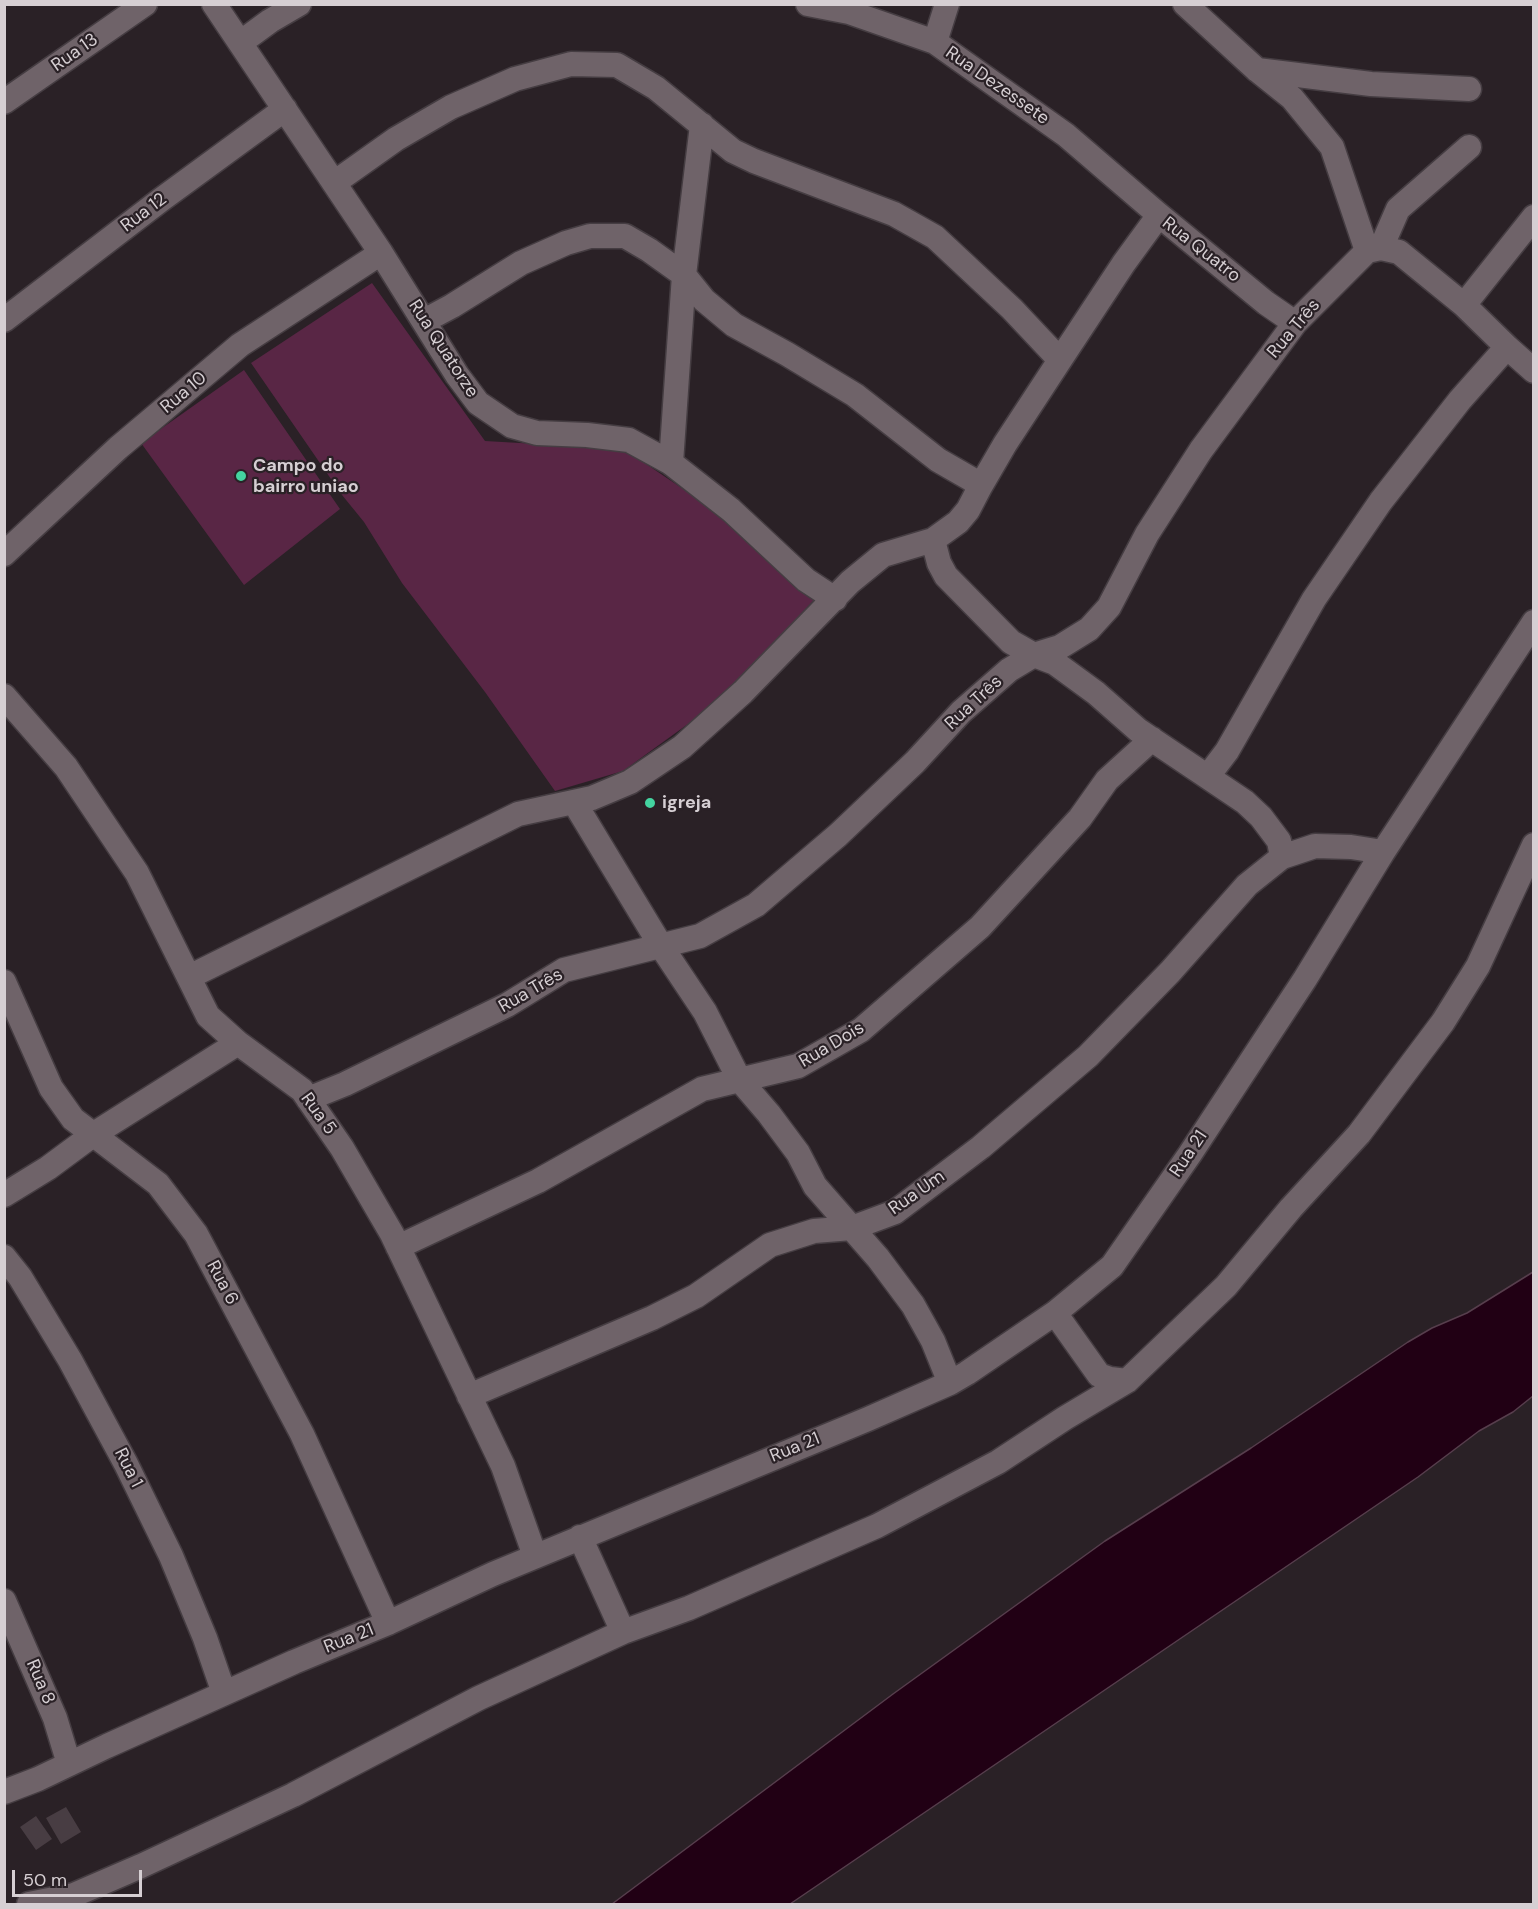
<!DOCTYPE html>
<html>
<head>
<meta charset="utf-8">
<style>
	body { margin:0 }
	#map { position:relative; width:1538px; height:1909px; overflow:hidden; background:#2a2126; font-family:"DM Sans",sans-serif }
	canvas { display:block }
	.frame { position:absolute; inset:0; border:6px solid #d6cfd3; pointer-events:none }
	.scale { position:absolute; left:12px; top:1870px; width:130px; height:27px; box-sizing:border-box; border:3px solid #d6cfd3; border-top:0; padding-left:8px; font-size:18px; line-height:21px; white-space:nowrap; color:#d6cfd3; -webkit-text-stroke:4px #2a2126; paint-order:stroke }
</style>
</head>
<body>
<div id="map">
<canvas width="1538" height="1909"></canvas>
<div class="frame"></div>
<div class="scale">50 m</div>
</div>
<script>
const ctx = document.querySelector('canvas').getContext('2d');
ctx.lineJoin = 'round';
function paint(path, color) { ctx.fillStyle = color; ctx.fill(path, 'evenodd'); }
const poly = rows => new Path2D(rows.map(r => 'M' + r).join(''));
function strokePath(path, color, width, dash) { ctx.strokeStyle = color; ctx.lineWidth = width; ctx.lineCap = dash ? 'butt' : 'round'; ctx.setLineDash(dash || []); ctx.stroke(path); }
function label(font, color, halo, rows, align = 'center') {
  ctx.font = font + ' "DM Sans",sans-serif'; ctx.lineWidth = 4.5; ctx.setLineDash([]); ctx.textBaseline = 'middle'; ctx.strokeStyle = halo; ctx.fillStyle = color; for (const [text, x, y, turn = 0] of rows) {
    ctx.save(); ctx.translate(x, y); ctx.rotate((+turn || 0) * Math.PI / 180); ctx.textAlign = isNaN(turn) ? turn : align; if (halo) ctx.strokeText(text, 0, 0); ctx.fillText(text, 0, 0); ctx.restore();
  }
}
const green = poly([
	[372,283,485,441,624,449,720,514,814,600,717,703,623,771,555,791,485,692,402,583,364,522,342,495,251,363],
	[244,370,340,509,244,585,141,443]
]);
const water = poly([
	[1533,1272,1533,1396,1513,1412,1479,1431,1418,1477,790,1904,612,1904,893,1694,1105,1541,1251,1448,1408,1342,1432,1328,1467,1313,1533,1272]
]);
const building = poly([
	[66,1807,81,1832,61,1844,46,1818],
	[36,1816,52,1839,36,1850,20,1827]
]);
const minor = poly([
	[214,4,381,253,457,375,478,403,512,426,537,433,587,435,629,440,671,463,731,510,806,580,835,599],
	[808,4,849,12,935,42,1066,135,1159,215],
	[1185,4,1257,70,1292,98,1332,147,1367,251],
	[935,42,947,4],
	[240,43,270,21,299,4],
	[1257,70,1371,84,1469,89],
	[4,102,145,4],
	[334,183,396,139,451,107,515,79,571,64,617,65,656,88,733,151,754,161,894,214,935,237,1012,309,1060,360,1005,444,980,487,971,479,938,460,855,395,787,354,734,325,704,300,684,275,649,250,625,236,590,236,566,243,521,263,452,306,424,321],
	[1381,248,1398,209,1469,147],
	[1464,305,1534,217],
	[4,320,162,199,285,109],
	[1060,360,1124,263,1159,215,1266,303,1295,323],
	[671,463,684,275,702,125],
	[933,540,958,522,968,510,980,487],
	[4,554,118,448,240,345,381,253],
	[4,696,66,767,137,873,208,1016,238,1043,302,1090,342,1148,392,1234,503,1466,535,1556],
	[1208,776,1227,751,1314,599,1381,501,1460,400,1507,347,1534,371],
	[574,802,661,946,705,1012,739,1079,769,1114,798,1153,815,1186,878,1258,913,1305,933,1341,950,1383],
	[189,977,518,814,592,798,630,782,682,747,743,692,850,582,883,555,933,540,939,563,946,576,1011,642,1034,655,1055,663,1096,693,1138,730,1245,802,1261,817,1279,841,1282,857,1315,846,1351,847,1383,852,1534,622],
	[4,982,51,1088,73,1119,158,1184,196,1234,302,1434,388,1623],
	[308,1099,345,1084,507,1005,564,970,700,936,756,905,838,835,915,762,961,712,1009,670,1034,655,1060,647,1089,629,1109,607,1147,534,1201,450,1295,323,1367,251,1381,248,1399,252,1464,305,1507,347],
	[4,1195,48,1168,94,1134,238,1043],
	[398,1247,538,1181,702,1089,798,1066,861,1030,980,927,1080,818,1107,780,1152,739],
	[4,1257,20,1277,70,1360,126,1464,171,1556,205,1638,224,1693],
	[1055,1313,1099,1375,1110,1379,1127,1381],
	[469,1396,652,1318,696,1296,770,1245,814,1231,852,1228,895,1212,981,1147,1088,1056,1170,972,1247,885,1282,857],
	[580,1537,623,1632],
	[4,1601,55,1718,69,1764],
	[4,1792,38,1779,107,1746,294,1662,388,1623,493,1574,868,1419,950,1383,967,1373,1055,1313,1112,1266,1190,1154,1305,979,1383,852],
	[29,1904,74,1895,141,1866,293,1795,479,1698,623,1632,689,1608,877,1526,998,1462,1065,1418,1127,1381,1226,1286,1291,1208,1359,1134,1443,1022,1478,966,1534,845]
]);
const markers = [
	[241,476,6,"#44d4a0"],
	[650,803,6,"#44d4a0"]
];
const streetNames = [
	["Rua 13",75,53,-35],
	["Rua Dezessete",997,86,35],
	["Rua 12",144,213,-37],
	["Rua Quatro",1201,250,38],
	["Rua Três",1294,329,-50],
	["Rua Quatorze",443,349,57],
	["Rua 10",184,393,-40],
	["Rua Três",974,703,-43],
	["Rua Três",531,991,-30],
	["Rua Dois",832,1045,-31],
	["Rua 5",318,1114,54],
	["Rua 21",1189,1154,-56],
	["Rua Um",917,1193,-35],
	["Rua 6",222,1283,62],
	["Rua 21",795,1448,-22],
	["Rua 1",128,1468,63],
	["Rua 21",349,1639,-22],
	["Rua 8",40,1682,67]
];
const poiNames = [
	["Campo do",253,466],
	["bairro uniao",253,487],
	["igreja",662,803]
];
paint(green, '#592645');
paint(water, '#210014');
strokePath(water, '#573e4d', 1.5);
paint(building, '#483d43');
strokePath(minor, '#453d42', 27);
strokePath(minor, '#6f6369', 24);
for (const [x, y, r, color] of markers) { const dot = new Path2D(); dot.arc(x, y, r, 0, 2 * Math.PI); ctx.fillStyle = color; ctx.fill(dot); strokePath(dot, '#2a2126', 2); }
label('18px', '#d6cfd3', '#2a2126', streetNames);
label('bold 18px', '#d6cfd3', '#2a2126', poiNames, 'left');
</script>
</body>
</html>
